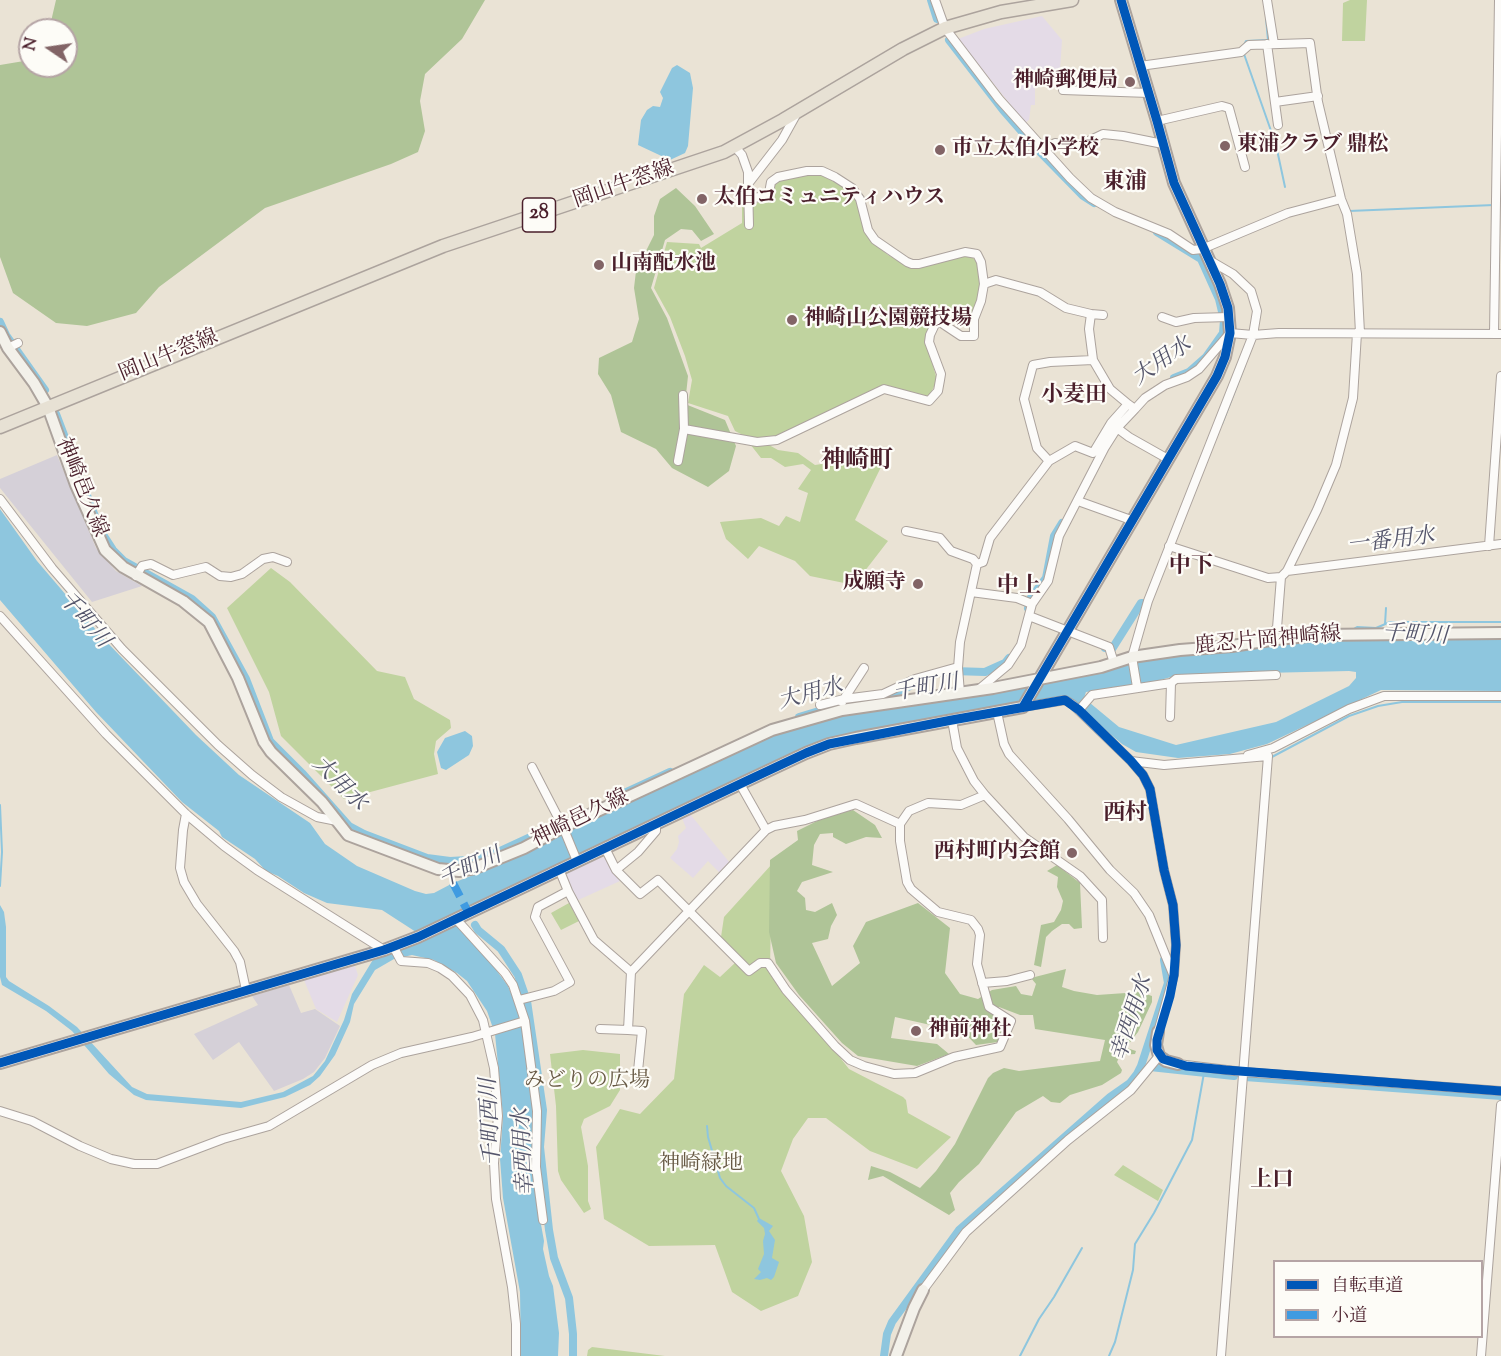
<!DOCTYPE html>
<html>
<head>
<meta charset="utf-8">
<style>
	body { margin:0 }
	#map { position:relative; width:1501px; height:1356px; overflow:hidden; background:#eae3d5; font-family:"Sorts Mill Goudy","Noto Serif JP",serif }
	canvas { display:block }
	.legend { position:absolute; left:1273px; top:1260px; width:210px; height:78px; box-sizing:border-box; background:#fdfcf7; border:2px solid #b5a4a5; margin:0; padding:8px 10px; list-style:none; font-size:18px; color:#4a1f2b }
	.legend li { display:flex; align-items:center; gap:12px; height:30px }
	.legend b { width:30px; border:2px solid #b5a4a5 }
	.north { position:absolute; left:18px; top:18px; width:60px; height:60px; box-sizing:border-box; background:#fdfcf7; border:2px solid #b5a4a5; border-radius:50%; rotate:283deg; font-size:16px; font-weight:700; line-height:24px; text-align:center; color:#4a1f2b }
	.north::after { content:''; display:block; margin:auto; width:21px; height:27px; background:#826466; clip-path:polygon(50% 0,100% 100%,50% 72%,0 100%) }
</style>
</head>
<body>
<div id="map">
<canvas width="1501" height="1356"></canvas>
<ul class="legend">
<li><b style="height:8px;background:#0057b8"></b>自転車道</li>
<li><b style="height:8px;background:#409be1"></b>小道</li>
</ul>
<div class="north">N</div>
</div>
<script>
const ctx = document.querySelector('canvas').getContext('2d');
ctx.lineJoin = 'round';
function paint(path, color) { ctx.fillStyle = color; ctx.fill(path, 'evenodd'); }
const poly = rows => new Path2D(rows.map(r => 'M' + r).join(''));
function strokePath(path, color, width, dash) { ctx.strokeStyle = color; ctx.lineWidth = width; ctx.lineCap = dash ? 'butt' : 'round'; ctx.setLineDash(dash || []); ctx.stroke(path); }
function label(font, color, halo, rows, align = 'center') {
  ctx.font = font + ' "Sorts Mill Goudy","Noto Serif JP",serif'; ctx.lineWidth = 4.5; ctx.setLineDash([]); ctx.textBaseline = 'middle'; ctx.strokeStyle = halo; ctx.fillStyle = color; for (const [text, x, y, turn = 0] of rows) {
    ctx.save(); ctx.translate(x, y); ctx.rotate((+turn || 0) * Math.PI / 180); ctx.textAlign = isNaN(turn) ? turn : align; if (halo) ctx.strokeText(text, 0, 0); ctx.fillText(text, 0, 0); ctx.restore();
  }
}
const built = poly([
	[1042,16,1062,40,1059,85,1035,84,1035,105,1031,105,1029,120,1025,123,958,39,984,29],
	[690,814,730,863,721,874,708,861,693,878,670,858,677,849,679,842,678,836,686,828,682,818],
	[602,857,605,858,620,881,576,901,566,876,568,873],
	[355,966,358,975,337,1022,316,1009,304,980]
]);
const industrial = poly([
	[57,455,96,548,116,571,142,586,92,602,0,488,0,479],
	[289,985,301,1013,315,1009,340,1026,325,1058,314,1072,303,1079,274,1091,239,1042,213,1060,194,1034,258,1005,252,996]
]);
const green = poly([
	[1350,0,1367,0,1365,41,1342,41,1343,3],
	[808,174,830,177,844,184,858,201,864,228,872,242,888,255,910,267,964,256,973,258,979,264,980,292,973,313,941,308,925,337,937,380,930,395,923,397,884,387,808,421,787,432,771,438,749,438,735,431,728,416,688,403,692,380,685,356,670,317,654,288,667,242,699,244,701,248,742,223,742,204,755,204,770,196,775,183,784,179],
	[750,444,769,445,778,450,798,453,815,465,841,461,882,465,855,520,888,541,854,585,810,576,795,561,759,546,748,559,726,539,720,522,761,518,779,526,786,516,800,522,808,493,798,489,811,470,803,464,785,467,771,458,761,458],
	[271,568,290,582,377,671,405,677,414,699,450,720,451,728,436,741,434,754,438,774,344,799,281,736,269,692,227,608],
	[772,864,770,968,849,1069,903,1097,906,1100,908,1113,951,1137,917,1169,870,1151,826,1118,808,1118,793,1139,781,1171,804,1216,812,1262,798,1296,761,1311,732,1292,715,1245,649,1246,604,1219,596,1147,620,1109,640,1114,674,1079,684,994,704,965,720,977,736,962,721,937,724,917],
	[569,903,579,921,561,930,551,913],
	[583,1050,620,1054,620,1090,610,1106,584,1119,581,1127,588,1166,588,1201,591,1209,584,1213,561,1180,558,1171,556,1106,550,1054],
	[1123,1165,1163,1190,1158,1201,1114,1175],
	[592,1347,665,1356,587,1356,588,1350]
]);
const forest = poly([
	[56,0,485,0,462,39,425,74,420,101,425,131,418,152,391,164,265,208,159,287,136,313,87,326,56,323,13,293,0,257,0,65,30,60,30,66,66,66,66,30,49,30],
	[676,188,695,206,714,234,701,241,692,230,681,229,665,240,651,288,667,318,688,376,685,404,725,420,736,446,729,471,708,487,672,468,656,449,621,432,611,395,598,374,599,358,632,342,639,319,634,288,636,271,654,235,654,216,660,199],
	[853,810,875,825,882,838,866,837,846,844,833,837,833,833,820,834,814,845,812,865,833,872,802,882,797,891,805,898,806,910,815,912,832,903,837,915,831,926,828,939,812,943,832,986,860,963,853,946,866,922,918,903,950,928,945,973,960,994,978,999,992,990,1016,986,1021,994,1032,996,1036,984,1031,978,1066,969,1062,987,1074,991,1097,995,1140,992,1152,996,1152,1002,1138,1032,1128,1045,1127,1048,1136,1051,1135,1054,1120,1055,1117,1062,1122,1070,1121,1073,1102,1085,1070,1095,1060,1103,1051,1102,1043,1096,1016,1112,979,1164,959,1182,950,1193,955,1210,949,1215,883,1176,868,1180,871,1166,890,1172,920,1188,936,1171,955,1144,988,1078,993,1073,1004,1068,1019,1071,1100,1061,1105,1040,1035,1029,1033,1015,1020,1015,999,1007,993,1016,1004,1023,998,1042,976,1045,957,1025,935,1026,895,1017,891,1038,937,1044,949,1054,917,1066,858,1056,842,1043,799,995,776,963,769,932,770,860,798,840,797,831,827,816],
	[1057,865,1080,883,1082,928,1074,929,1069,924,1062,924,1052,931,1046,937,1041,967,1034,965,1041,925,1054,922,1061,910,1063,901,1057,887,1058,877,1047,871]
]);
const water = poly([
	[677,65,690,73,693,88,688,146,685,153,670,160,638,145,641,120,647,110,653,106,660,107,663,98,660,92,672,68],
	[0,509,37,561,102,637,196,735,239,775,310,823,325,844,357,866,415,891,426,894,434,893,453,883,486,870,769,733,838,714,1146,658,1320,639,1501,640,1501,691,1381,690,1267,744,1230,754,1178,758,1136,752,1122,744,1065,696,945,715,836,737,803,748,772,762,448,916,494,967,508,986,520,1015,534,1113,540,1219,544,1241,543,1249,549,1276,553,1286,559,1333,558,1356,521,1356,520,1292,503,1198,500,1159,503,1116,495,1034,487,1011,467,981,457,973,434,960,412,955,394,959,375,970,354,1004,350,1022,335,1055,320,1076,310,1085,285,1097,241,1108,146,1100,134,1095,109,1074,72,1031,46,1011,2,985,0,977,0,905,4,912,6,927,6,977,9,981,49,1006,77,1027,132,1087,147,1094,241,1102,283,1092,313,1076,325,1061,344,1020,352,994,374,958,424,940,416,932,382,910,327,903,304,893,278,876,266,871,255,859,222,837,219,831,182,802,96,712,0,600],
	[1349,671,1356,672,1356,678,1349,686,1276,722,1176,745,1119,727,1084,698,1086,692,1150,683,1178,675],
	[465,731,472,736,473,746,469,755,446,770,441,768,437,752,445,738],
	[759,1218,773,1226,769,1231,775,1240,772,1258,779,1262,774,1277,771,1280,767,1278,760,1280,754,1279,761,1272,758,1269,764,1254,763,1241,765,1234,764,1228,757,1221]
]);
const stream = poly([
	[1243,47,1246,41,1268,40,1266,18],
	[1244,54,1276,145,1285,187],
	[1349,211,1494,205],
	[1222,424,1245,365],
	[1385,624,1386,608],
	[1350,631,1357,627,1376,628,1390,622,1501,622],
	[1270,758,1349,716,1378,706,1402,702,1501,702],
	[0,805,2,852,0,886],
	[707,1126,708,1137,720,1178,726,1186,754,1208,759,1219],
	[1020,1356,1039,1319,1054,1297,1082,1248],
	[1109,1356,1115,1342,1133,1270,1135,1244,1154,1213,1192,1140,1204,1073]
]);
const canal = poly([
	[931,0,937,19],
	[949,40,1003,110,1038,150,1083,196,1094,203],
	[1157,232,1201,259,1219,299,1224,320,1223,333,1206,357,1189,372,1174,378],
	[0,322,6,335,45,390],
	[56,414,96,519],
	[102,533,113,550,124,561,192,599,212,617,246,679,270,741,302,773,349,826,364,834,427,858,450,861,468,860,496,853,561,823],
	[1028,608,1030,599,1046,578,1054,536,1062,523],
	[1105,648,1112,649,1141,603,1146,603],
	[953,671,985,672,1005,663,1009,658],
	[799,717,842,704,885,698,925,679],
	[618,796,670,772],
	[475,925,478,930,501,949,518,975,527,1001,543,1110,540,1147,549,1230,554,1258,569,1298,573,1334,573,1356],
	[1150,1067,1234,1076],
	[1245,1077,1501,1096],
	[884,1356,887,1334,892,1322,959,1230,1110,1097,1130,1083,1137,1074,1141,1066,1168,983,1164,960]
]);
const street = poly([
	[935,0,945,28,999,99,1070,178,1091,198,1115,212,1169,234,1193,250,1202,249,1288,213,1341,199],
	[1267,0,1274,44],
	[1267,44,1278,125],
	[1140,66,1241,52,1249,45,1310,43,1318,102,1341,199,1347,214,1357,274,1360,333],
	[1063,90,1149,93],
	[1275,102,1318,96],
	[1157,121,1222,106,1229,108,1245,167],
	[735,147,742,155,748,172,748,184],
	[1044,150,1055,143,1078,146,1103,134,1123,136,1163,144],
	[749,225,748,184,782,140,797,113],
	[984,284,996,280,1040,292,1066,308,1091,314,1089,329,1093,360,1110,389,1128,404],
	[1091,314,1103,315],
	[1162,317,1176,322,1194,318,1229,317],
	[1494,334,1499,0],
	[8,348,18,343],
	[1093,360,1050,362,1033,365,1024,399,1037,448,1049,461,1075,446,1093,453,1111,423,1128,404,1135,409,1145,398,1165,385,1187,377,1199,369,1230,333,1253,335,1279,333,1501,334],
	[1113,425,1129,437,1168,459],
	[684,429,757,442,777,440,884,389,929,401,938,391,940,380,941,374,929,342,930,335,937,320,961,336,974,336,974,319,981,301,984,284,981,262,977,254,965,252,919,264,912,264,907,262,875,240,868,230,860,199,852,188,835,177,822,171,807,171,778,177,771,182,769,193,765,196,748,199],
	[678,461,684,429,683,395],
	[0,499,52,568,122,649,218,745,252,775,281,797,317,817,337,821],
	[1078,501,1131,520],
	[906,531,940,538,951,551,973,559,977,564],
	[1169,546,1268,578,1281,577,1287,571,1317,510,1336,465,1353,398,1357,333],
	[1489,546,1501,376],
	[1287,571,1501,544],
	[136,576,142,566,151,564,173,575,206,567,220,576,231,577,242,574,263,559,273,557,287,562],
	[971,592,1017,598,1032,604],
	[0,616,106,734,186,814,224,846,257,870,384,950],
	[1029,616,1109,647,1114,663],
	[1265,641,1277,628,1281,577],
	[1137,687,1132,657,1148,601,1253,335,1257,311,1251,291,1233,274,1209,260],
	[978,690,1008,665,1021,645,1032,604,1048,581,1059,536,1105,447,1117,428,1135,409],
	[960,693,958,668,960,642,977,564,983,562,990,538,1049,461],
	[842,702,864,668],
	[820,705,844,699,883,694,915,679,958,667],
	[1023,707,1065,700,1072,704,1131,761,1143,775,1150,789,1164,870,1173,905,1176,945,1174,975,1158,1032],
	[1079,710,1092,695,1171,683,1176,679,1276,675],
	[997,712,1004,744,1009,754,1068,819,1110,870,1134,893,1149,915,1173,974],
	[1170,717,1171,683],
	[952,720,957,748,974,781,985,795,1024,837,1080,876,1102,900,1103,938],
	[1248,755,1273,748,1349,709,1384,696,1501,696],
	[1131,761,1164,765,1268,756,1221,1356],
	[532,767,563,827,577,861],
	[740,784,766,830],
	[186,814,183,830,180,868,184,882,197,904,234,951,240,962,246,990],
	[605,848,616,870,640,894,658,880,749,971,760,963,768,963,786,990,835,1046,850,1060,864,1066,894,1074,915,1073,954,1057,1000,1047,1011,1021,989,1007,977,964,980,935,978,929,971,920,938,912,911,889,907,882,900,841,900,824,909,811,928,803,961,805,985,795],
	[559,869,568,891],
	[616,870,638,852,656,831,656,824],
	[456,919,505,973,513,985,525,1021,537,1111,536,1167,543,1220],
	[393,946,401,961,428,963,440,968,452,976,470,995,483,1020,494,1068,498,1116,494,1163,496,1199,512,1287,516,1324,516,1356],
	[631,972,628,1030,642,1031,637,1081],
	[982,983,1007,981,1030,975],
	[519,1000,554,991,570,982,535,917,538,907,568,891,594,940,631,972,766,830,774,826,805,820,856,804,900,824],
	[600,1029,628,1030],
	[1178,1064,1243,1072,1501,1091],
	[0,1111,32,1121,80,1146,111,1159,134,1164,157,1164,223,1139,269,1126,372,1065,401,1053,472,1037,525,1021],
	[923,1290,966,1232,1068,1140,1131,1090,1159,1056],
	[1481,1356,1501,1105]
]);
const secondary = poly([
	[0,332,8,348,34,383,48,407,76,485,105,550,123,567,183,601,209,622,238,678,264,742,271,752,322,802,348,835,438,869,459,871,475,868,524,848,563,827,772,730,842,710,993,688,1101,667,1132,657,1180,650,1232,646,1277,639,1319,635,1501,633],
	[1158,1032,1156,1045,1159,1056,1166,1061,1178,1064],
	[0,1063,384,950,418,937,740,784,806,753,829,744,856,738,1023,707,1217,376,1225,357,1230,333,1228,308,1220,284,1174,183,1157,121,1121,0],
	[896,1356,914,1308,923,1290]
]);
const primary = poly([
	[0,427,443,246,724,152,783,120,903,49,945,28,1001,12,1072,0]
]);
const quiet = poly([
	[453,883,467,910]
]);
const cycleway = poly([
	[1023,707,1217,376,1225,357,1230,333,1228,308,1220,284,1174,183,1157,121,1121,0],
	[0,1063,384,950,418,937,740,784,806,753,829,744,952,720,1065,700,1079,710,1131,761,1143,775,1150,789,1164,870,1173,905,1176,945,1174,975,1170,996,1157,1040,1157,1050,1163,1059,1186,1066,1226,1070,1501,1091]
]);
const markers = [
	[1130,82,6,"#826466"],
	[1225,146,6,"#826466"],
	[940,150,6,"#826466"],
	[702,199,6,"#826466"],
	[599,265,6,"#826466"],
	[792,320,6,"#826466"],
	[918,584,6,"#826466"],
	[1072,853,6,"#826466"],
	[916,1031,6,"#826466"]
];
const shields = [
	[539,215,33]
];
const shieldNames = [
	["28",539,215]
];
const poiNames = [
	["神崎郵便局",1118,82,"right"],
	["東浦クラブ 鼎松",1237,146],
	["市立太伯小学校",952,150],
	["太伯コミュニティハウス",714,199],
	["山南配水池",611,265],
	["神崎山公園競技場",804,320],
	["成願寺",906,584,"right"],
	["西村町内会館",1060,853,"right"],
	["神前神社",928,1031]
];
const streetNames = [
	["岡山牛窓線",624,186,-19],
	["岡山牛窓線",169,357,-22],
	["神崎邑久線",80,488,68],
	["鹿忍片岡神崎線",1268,642,-5],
	["神崎邑久線",581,820,-26]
];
const parkNames = [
	["みどりの広場",587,1082],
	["神崎緑地",701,1165]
];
const neighbourhoodNames = [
	["東浦",1125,184],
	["小麦田",1074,397],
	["中下",1191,568],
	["中上",1019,588],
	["西村",1125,815],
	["上口",1272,1182]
];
const waterNames = [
	["大用水",1163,363,-35],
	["一番用水",1391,543,-7],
	["千町川",83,621,49],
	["千町川",1415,637,3],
	["千町川",926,690,-10],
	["大用水",811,696,-15],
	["大用水",338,785,45],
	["千町川",471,870,-25],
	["幸西用水",1134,1019,-72],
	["千町西川",493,1122,-93],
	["幸西用水",526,1152,-93]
];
const quarterNames = [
	["神崎町",857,463]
];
paint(built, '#e4dbe7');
paint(industrial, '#d5d0d8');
paint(green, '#c0d39f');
paint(forest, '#afc497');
paint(water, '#8ec6de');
strokePath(stream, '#8ec6de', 2);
strokePath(canal, '#8ec6de', 8);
strokePath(street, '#aca39d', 10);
strokePath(secondary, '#aca39d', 14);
strokePath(primary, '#aca39d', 15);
strokePath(street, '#fcfbf9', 8);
strokePath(secondary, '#f3f1ea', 10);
strokePath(primary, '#e7e1d4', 12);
strokePath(quiet, '#409be1', 8, [15, 8]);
strokePath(cycleway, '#0057b8', 9);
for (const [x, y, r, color] of markers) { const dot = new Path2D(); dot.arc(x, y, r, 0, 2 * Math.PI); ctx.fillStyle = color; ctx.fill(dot); strokePath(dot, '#fdfcf7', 2); }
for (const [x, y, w] of shields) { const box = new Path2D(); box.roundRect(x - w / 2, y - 17, w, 34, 4.5); ctx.fillStyle = '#fdfcf7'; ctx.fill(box); strokePath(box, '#4a1f2b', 1.5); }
label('bold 20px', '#4a1f2b', null, shieldNames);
label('bold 21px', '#4a1f2b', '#fdfcf7', poiNames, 'left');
label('21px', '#4a1f2b', '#fdfcf7', streetNames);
label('21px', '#675944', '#fdfcf7', parkNames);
label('bold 22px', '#4a1f2b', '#fdfcf7', neighbourhoodNames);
label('italic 22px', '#54556b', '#fdfcf7', waterNames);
label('bold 24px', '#4a1f2b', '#fdfcf7', quarterNames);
</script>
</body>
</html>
